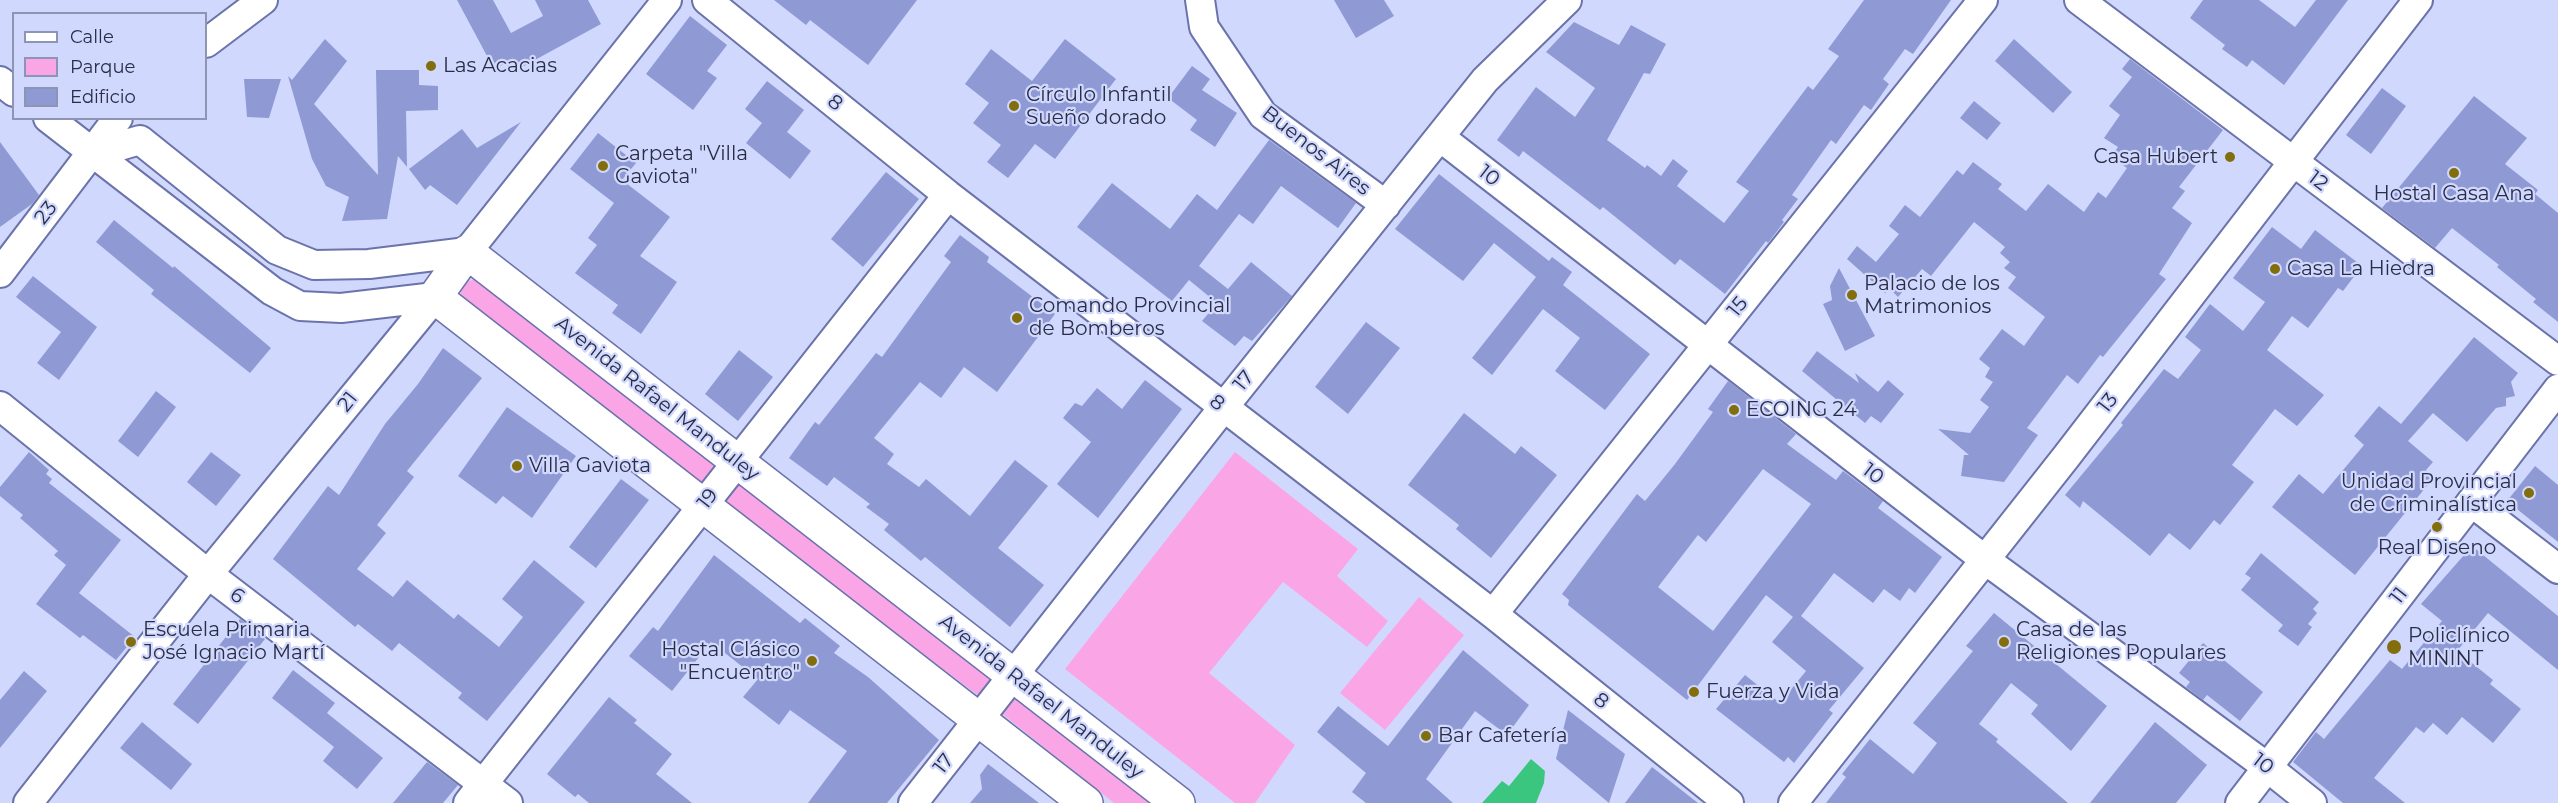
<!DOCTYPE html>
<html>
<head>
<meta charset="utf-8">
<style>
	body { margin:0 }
	#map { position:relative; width:2558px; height:803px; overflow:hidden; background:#d1d8fe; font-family:Montserrat,sans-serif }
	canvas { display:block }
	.legend { position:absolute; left:12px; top:12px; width:195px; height:108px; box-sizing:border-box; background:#d1d8fe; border:2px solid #8e94b4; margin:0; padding:8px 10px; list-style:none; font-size:18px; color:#292d45 }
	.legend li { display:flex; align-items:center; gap:12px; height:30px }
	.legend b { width:30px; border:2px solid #8e94b4 }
</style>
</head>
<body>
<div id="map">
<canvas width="2558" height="803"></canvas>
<ul class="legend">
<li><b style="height:8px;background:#fff"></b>Calle</li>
<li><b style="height:16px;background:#faa6e6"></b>Parque</li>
<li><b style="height:16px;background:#8f99d4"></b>Edificio</li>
</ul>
</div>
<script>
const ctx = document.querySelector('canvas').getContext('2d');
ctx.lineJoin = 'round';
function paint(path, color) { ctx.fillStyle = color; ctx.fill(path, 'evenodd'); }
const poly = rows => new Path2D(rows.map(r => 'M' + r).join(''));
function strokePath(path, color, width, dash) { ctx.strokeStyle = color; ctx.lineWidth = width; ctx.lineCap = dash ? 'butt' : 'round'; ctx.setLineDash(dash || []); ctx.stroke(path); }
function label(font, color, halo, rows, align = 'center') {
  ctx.font = font + ' Montserrat,sans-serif'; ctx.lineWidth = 4.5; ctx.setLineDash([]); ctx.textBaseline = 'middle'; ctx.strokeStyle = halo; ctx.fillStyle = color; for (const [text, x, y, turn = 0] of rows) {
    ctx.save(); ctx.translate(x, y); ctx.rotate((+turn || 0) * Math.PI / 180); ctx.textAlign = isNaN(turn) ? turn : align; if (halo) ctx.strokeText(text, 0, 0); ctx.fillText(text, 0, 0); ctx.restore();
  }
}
const green = poly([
	[475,279,823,547,1149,803,1114,803,991,705,711,495,461,299,461,284],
	[1235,452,1358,549,1337,576,1388,621,1367,647,1283,582,1209,673,1295,745,1255,803,1235,803,1065,669],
	[1419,597,1464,635,1385,730,1340,693]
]);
const water = poly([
	[1531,759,1545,771,1544,783,1536,803,1482,803,1502,781,1509,786]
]);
const building = poly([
	[457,0,493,0,511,33,543,16,535,0,588,0,601,24,511,73,506,63,494,69],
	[774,0,917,0,868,65,810,20,806,25],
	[1334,0,1384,0,1394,16,1356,38],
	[1864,0,1951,0,1913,54,1905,49,1883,79,1889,84,1871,110,1864,105,1836,144,1831,140,1792,195,1798,199,1782,220,1784,222,1768,243,1766,241,1725,294,1680,259,1675,265,1603,207,1600,210,1523,151,1519,157,1497,140,1536,87,1575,117,1595,88,1546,52,1574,22,1619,45,1631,25,1666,44,1650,74,1644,73,1607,140,1645,168,1647,165,1661,176,1673,159,1688,171,1677,186,1724,223,1749,191,1736,182,1808,86,1813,90,1839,56,1828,49],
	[2203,0,2259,0,2295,27,2316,0,2348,0,2284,85,2252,60,2247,67,2222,49,2225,45,2190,18],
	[690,16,727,45,707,71,717,78,693,110,646,74],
	[325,39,347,61,314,104,378,175,376,70,419,70,419,85,438,86,438,110,406,111,407,167,398,156,387,219,342,221,349,197,326,186,312,159,288,76,292,80],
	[1065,39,1116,79,1055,159,1035,144,1008,178,987,162,1001,145,973,123,989,103,965,84,991,49,1032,81],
	[2014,39,2072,92,2053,113,1995,61],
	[2130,59,2223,130,2179,187,2185,191,2172,208,2192,223,2159,274,2166,279,2103,357,2100,355,2078,384,2067,375,2027,428,2038,435,2004,482,1961,476,1964,455,1969,455,1938,429,1970,433,1989,407,1980,400,1993,382,1985,377,1990,368,1979,359,2002,329,2024,346,2045,317,2008,288,2016,277,2004,268,2010,262,2000,253,2005,247,1974,222,1931,276,1922,269,1898,297,1890,289,1885,293,1847,259,1857,246,1876,262,1899,234,1889,226,1905,205,1920,217,1957,170,1963,175,1973,162,2002,184,1998,189,2026,211,2048,184,2084,212,2098,192,2106,198,2127,168,2111,157,2118,147,2104,138,2120,115,2109,106,2132,77,2122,69],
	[1192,66,1210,79,1202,90,1237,113,1215,147,1190,130,1197,120,1168,98],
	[244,79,281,79,269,118,247,117],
	[767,81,804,110,787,132,811,151,790,179,746,143,762,123,745,109],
	[2382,88,2406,106,2371,154,2346,135],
	[2474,96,2527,138,2505,164,2538,190,2535,194,2558,213,2558,322,2533,302,2536,299,2497,267,2499,265,2452,228,2435,248,2382,208],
	[1974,101,2001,123,1987,140,1960,118],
	[521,122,457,205,430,185,425,190,409,169,462,129,477,148],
	[598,133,636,163,622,180,670,217,640,256,677,282,641,334,612,313,618,305,575,273,597,245,588,238,614,203,570,169],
	[1269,140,1356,203,1338,228,1281,186,1253,224,1239,214,1199,266,1228,289,1251,262,1292,296,1252,341,1244,336,1235,346,1202,321,1217,303,1189,280,1172,301,1077,227,1112,183,1170,229,1197,194,1217,210],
	[0,142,39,195,32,204,0,227],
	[886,172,919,199,863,267,831,239],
	[1439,174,1549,261,1552,257,1572,272,1563,285,1650,354,1605,410,1555,371,1580,338,1543,309,1492,375,1472,358,1536,277,1494,243,1463,281,1395,229],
	[114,220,173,268,174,266,271,348,250,373,151,294,154,290,96,242],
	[2272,227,2301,249,2315,230,2362,266,2343,291,2338,288,2308,328,2292,316,2267,350,2324,395,2297,426,2275,409,2232,465,2254,482,2220,525,2214,520,2190,550,2169,533,2150,556,2083,501,2080,508,2065,495,2123,425,2121,423,2164,369,2178,379,2201,350,2185,337,2210,304,2243,331,2265,302,2233,278],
	[960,235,989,257,987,262,1055,314,997,392,964,367,941,398,920,382,874,438,894,454,887,464,919,487,926,479,970,516,1015,460,1048,486,998,548,1044,585,1010,627,925,557,921,561,884,530,889,524,866,507,870,504,834,477,827,486,789,458,815,422,819,425,876,353,882,357,951,262,944,256],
	[1839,268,1875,336,1845,351,1823,304,1832,300,1830,286],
	[33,276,97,327,59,380,37,363,61,332,16,297],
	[1366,322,1400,348,1348,414,1315,387],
	[2474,337,2518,373,2511,382,2515,396,2506,398,2506,406,2496,408,2467,442,2433,413,2408,441,2433,462,2426,470,2434,477,2355,575,2272,507,2299,474,2323,494,2364,445,2354,436,2379,406,2401,424],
	[443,348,482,378,407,471,414,477,377,525,386,533,357,569,393,597,407,580,454,619,458,614,499,647,523,617,502,599,534,560,585,602,487,721,458,698,462,693,399,643,392,651,358,624,355,627,273,559,328,486,339,495,385,424,418,384],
	[739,350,773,377,738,421,705,394],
	[1817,351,1859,383,1855,373,1878,392,1888,380,1904,394,1881,423,1871,416,1865,423,1802,371],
	[1145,380,1182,409,1098,518,1057,484,1091,442,1063,418,1075,403,1082,406,1097,388,1122,409],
	[1728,381,1796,434,1787,444,1836,480,1843,471,1883,501,1878,508,1942,557,1915,593,1909,588,1900,601,1884,589,1873,603,1834,573,1801,616,1864,668,1829,710,1833,713,1794,763,1788,757,1784,762,1716,709,1745,675,1780,703,1806,671,1772,642,1793,617,1766,595,1687,700,1568,605,1569,600,1562,594,1637,494,1645,501,1675,464,1713,412,1708,409],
	[1763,469,1811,504,1713,631,1658,587,1698,535,1706,542],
	[156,391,176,407,138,457,118,441],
	[507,407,576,456,532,518,503,496,496,504,458,476],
	[1464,413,1515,454,1521,446,1557,475,1491,558,1456,529,1459,525,1408,485],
	[29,452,49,470,46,474,52,479,49,483,121,540,79,593,135,637,116,660,83,635,80,638,36,604,66,565,54,555,58,551,20,518,23,515,0,496,0,487],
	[211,452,241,475,216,506,187,482],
	[2535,466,2558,485,2558,542,2507,501],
	[621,479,649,500,596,568,569,547],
	[2472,546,2558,616,2558,670,2488,613,2457,651,2493,680,2490,684,2521,709,2493,743,2462,717,2447,735,2433,723,2424,733,2416,727,2374,778,2405,803,2343,803,2293,762,2316,732,2324,739,2390,660,2402,669,2442,621,2421,604],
	[2261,553,2319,602,2313,609,2317,613,2308,624,2312,627,2298,646,2278,631,2283,625,2241,590,2251,578,2245,574],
	[714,555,800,623,805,618,840,646,834,653,868,677,939,740,887,803,808,803,847,751,790,710,779,725,743,697,758,679,711,642,672,691,629,656,653,627,658,631],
	[1994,613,2107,706,2071,751,2031,714,2038,705,2011,683,1979,724,1998,739,1996,742,2068,803,1826,803,1846,777,1842,774,1870,739,1913,774,1937,743,1913,723,1973,651,1966,646],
	[240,619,265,639,198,724,173,704],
	[2203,643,2263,692,2240,721,2207,695,2203,700,2186,687,2190,682,2179,673],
	[1463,650,1529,705,1507,735,1475,711,1426,779,1453,803,1366,803,1352,792,1366,773,1317,732,1338,706,1388,746],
	[293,670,335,703,327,713,383,758,357,789,323,761,334,747,272,698],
	[24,671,47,691,0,748,0,700],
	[609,697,637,720,634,723,672,754,656,774,692,803,589,803,578,794,575,797,547,774],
	[1568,710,1625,754,1609,803,1556,759],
	[142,722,192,764,171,790,120,748],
	[2155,722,2207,765,2176,803,2090,803],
	[427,762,458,785,443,803,393,803],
	[988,764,1039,803,970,803,982,789,980,775],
	[1652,767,1698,803,1625,803]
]);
const minor = poly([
	[707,0,948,195,1493,614,1729,803],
	[1200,0,1204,27,1263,115,1386,205],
	[2079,0,2558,361],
	[206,43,263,0],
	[0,81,14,92],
	[48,118,272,291,300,306,341,308,435,297],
	[1440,137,1984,559,2267,767,2312,803],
	[92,154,140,140,277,250,314,265,369,264,467,252,667,0],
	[0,273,118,118],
	[0,406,208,574,508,803],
	[2471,502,2558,569],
	[1493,614,1983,0],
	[28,803,208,574,435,297],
	[468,803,948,195],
	[913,803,1223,408,1485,80,1567,0],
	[1793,803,2066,457,2418,0],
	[2240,803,2558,389]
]);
const major = poly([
	[1086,803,435,297,467,252,1178,803]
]);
const markers = [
	[431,66,6,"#826e0c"],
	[1014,106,6,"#826e0c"],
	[2230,157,6,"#826e0c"],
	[603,166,6,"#826e0c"],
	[2454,173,6,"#826e0c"],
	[2275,269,6,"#826e0c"],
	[1852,295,6,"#826e0c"],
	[1017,318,6,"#826e0c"],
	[1734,410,6,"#826e0c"],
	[517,466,6,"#826e0c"],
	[2529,493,6,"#826e0c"],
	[2437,527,6,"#826e0c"],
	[131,642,6,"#826e0c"],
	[2004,642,6,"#826e0c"],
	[2394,647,8,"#826e0c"],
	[812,661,6,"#826e0c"],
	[1694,692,6,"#826e0c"],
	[1426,736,6,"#826e0c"]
];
const poiNames = [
	["Las Acacias",443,66],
	["Círculo Infantil",1026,95],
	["Sueño dorado",1026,118],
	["Carpeta \"Villa",615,154],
	["Gaviota\"",615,177],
	["Casa Hubert",2218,157,"right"],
	["Hostal Casa Ana",2454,194,"center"],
	["Casa La Hiedra",2287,269],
	["Palacio de los",1864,284],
	["Matrimonios",1864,307],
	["Comando Provincial",1029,306],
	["de Bomberos",1029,329],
	["ECOING 24",1746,410],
	["Villa Gaviota",529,466],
	["Unidad Provincial",2517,482,"right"],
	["de Criminalística",2517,505,"right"],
	["Real Diseno",2437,548,"center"],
	["Escuela Primaria",143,630],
	["José Ignacio Martí",143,653],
	["Casa de las",2016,630],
	["Religiones Populares",2016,653],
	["Policlínico",2408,636],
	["MININT",2408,659],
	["Hostal Clásico",800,650,"right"],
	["\"Encuentro\"",800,673,"right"],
	["Fuerza y Vida",1706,692],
	["Bar Cafetería",1438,736]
];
const streetNames = [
	["8",835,103,39],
	["Buenos Aires",1316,151,38],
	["10",1489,176,38],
	["12",2318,181,37],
	["23",46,213,-52],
	["15",1738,307,-51],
	["17",1244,381,-51],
	["Avenida Rafael Manduley",657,399,38],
	["21",348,402,-51],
	["8",1217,403,38],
	["13",2108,403,-52],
	["10",1873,474,37],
	["19",708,499,-52],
	["6",237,596,37],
	["11",2399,596,-52],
	["Avenida Rafael Manduley",1041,697,38],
	["8",1601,701,39],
	["17",944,764,-52],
	["10",2263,764,37]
];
paint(green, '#faa6e6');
paint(water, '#3ac67e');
paint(building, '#8f99d4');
strokePath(minor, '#6a73aa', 32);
strokePath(major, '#6a73aa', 36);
strokePath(minor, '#fff', 28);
strokePath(major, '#fff', 33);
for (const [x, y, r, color] of markers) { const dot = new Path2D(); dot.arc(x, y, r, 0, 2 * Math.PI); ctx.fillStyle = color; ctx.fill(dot); strokePath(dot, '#d1d8fe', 2); }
label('20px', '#292d45', '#d1d8fe', poiNames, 'left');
label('20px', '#292d45', '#d1d8fe', streetNames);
</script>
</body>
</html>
